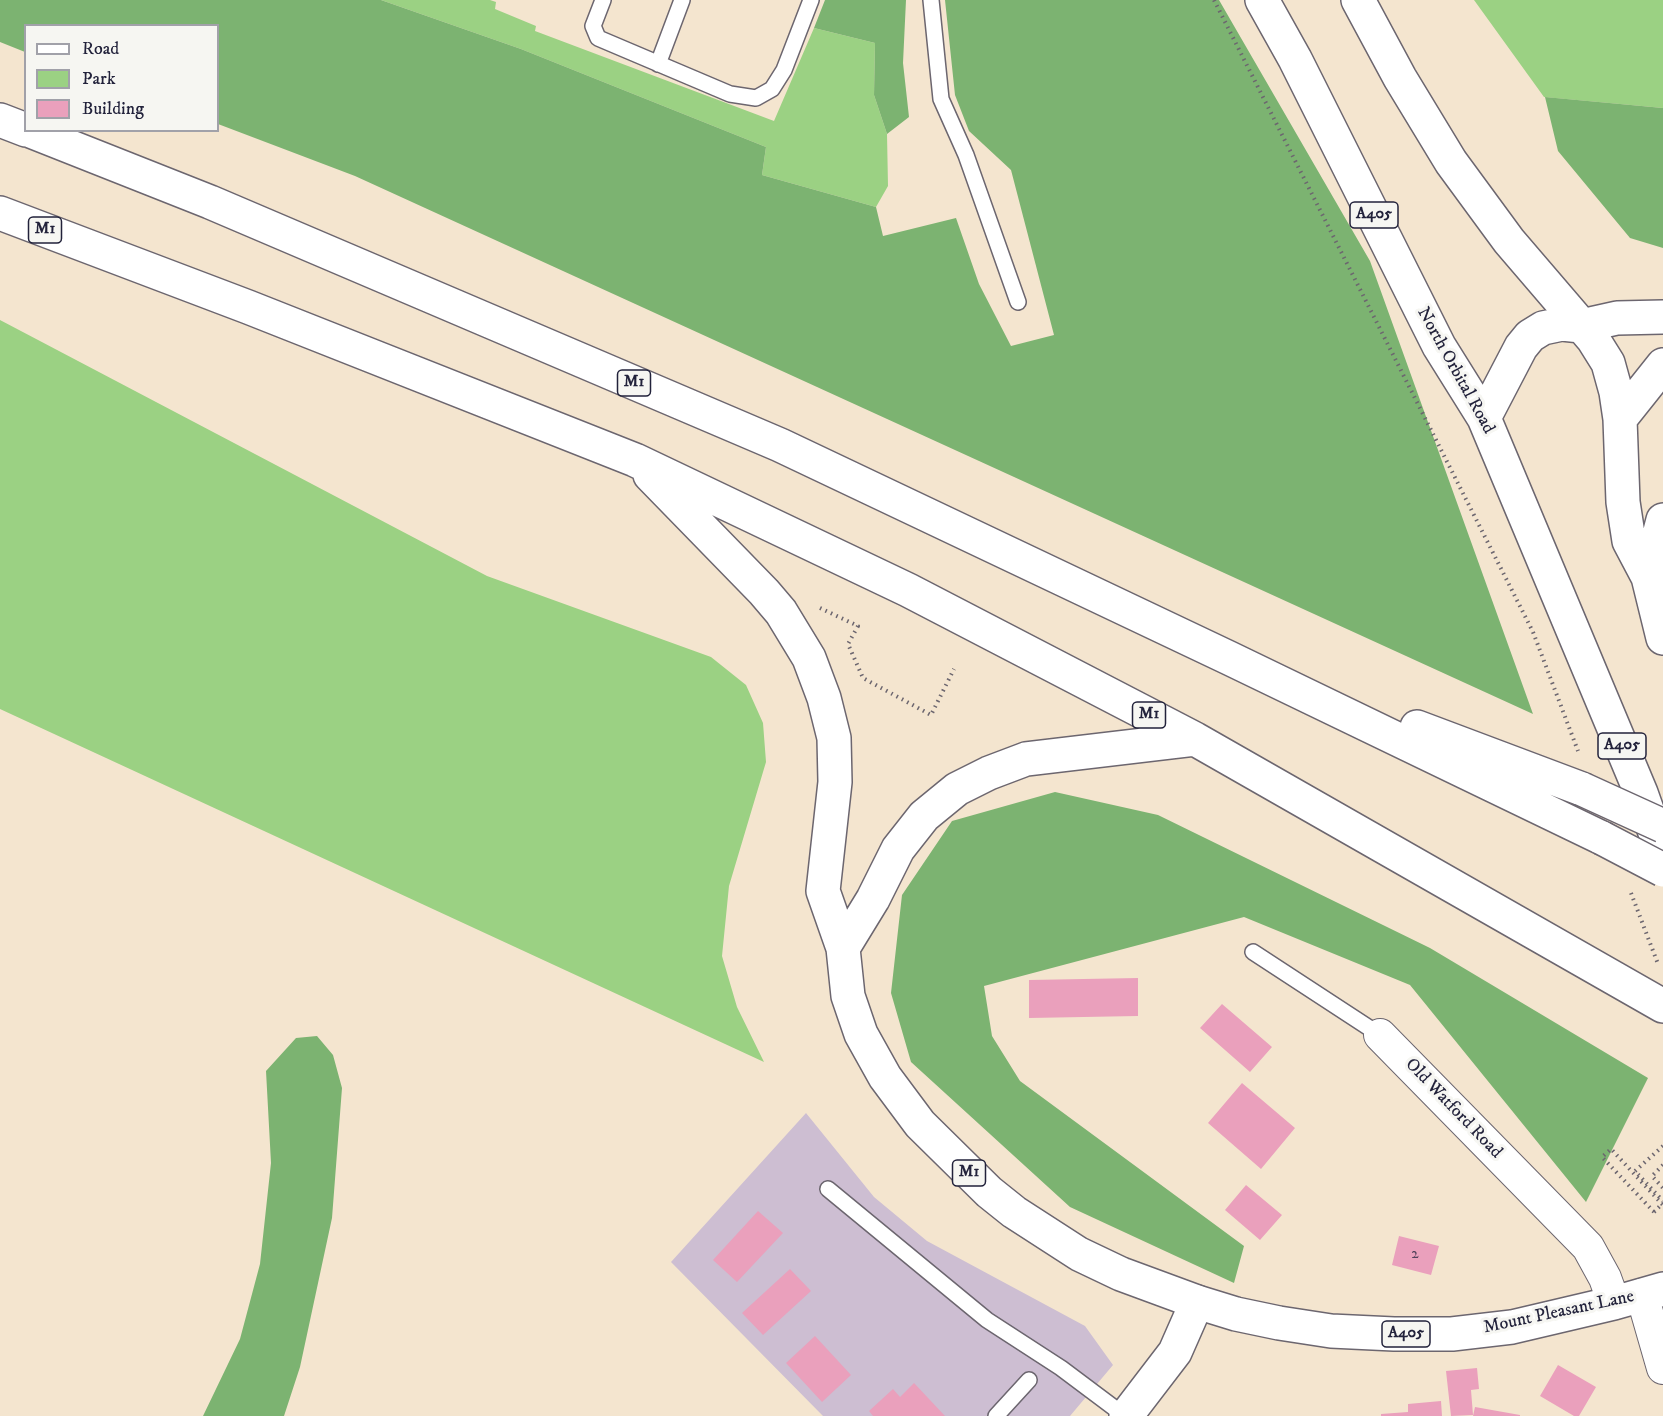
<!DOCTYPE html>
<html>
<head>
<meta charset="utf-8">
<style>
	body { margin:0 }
	#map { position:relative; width:1663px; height:1416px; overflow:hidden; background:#f4e5cf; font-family:"IM FELL DW Pica",serif }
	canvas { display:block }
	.legend { position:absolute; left:24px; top:24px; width:195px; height:108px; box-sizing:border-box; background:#f6f6f2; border:2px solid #a1a1a9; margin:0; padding:8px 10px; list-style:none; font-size:18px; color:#22223b }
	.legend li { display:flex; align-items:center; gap:12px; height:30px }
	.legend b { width:30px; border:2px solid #a1a1a9 }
</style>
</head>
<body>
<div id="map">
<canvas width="1663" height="1416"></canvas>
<ul class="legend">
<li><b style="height:8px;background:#fff"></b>Road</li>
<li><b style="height:16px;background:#9bd183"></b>Park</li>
<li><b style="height:16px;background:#eaa0bc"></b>Building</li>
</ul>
</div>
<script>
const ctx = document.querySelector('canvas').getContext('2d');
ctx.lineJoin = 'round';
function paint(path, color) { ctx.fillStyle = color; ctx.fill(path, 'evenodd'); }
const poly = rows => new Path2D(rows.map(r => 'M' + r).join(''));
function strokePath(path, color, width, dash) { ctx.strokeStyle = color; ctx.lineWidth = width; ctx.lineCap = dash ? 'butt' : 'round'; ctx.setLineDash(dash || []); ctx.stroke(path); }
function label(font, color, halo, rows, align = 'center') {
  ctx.font = font + ' "IM FELL DW Pica",serif'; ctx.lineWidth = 6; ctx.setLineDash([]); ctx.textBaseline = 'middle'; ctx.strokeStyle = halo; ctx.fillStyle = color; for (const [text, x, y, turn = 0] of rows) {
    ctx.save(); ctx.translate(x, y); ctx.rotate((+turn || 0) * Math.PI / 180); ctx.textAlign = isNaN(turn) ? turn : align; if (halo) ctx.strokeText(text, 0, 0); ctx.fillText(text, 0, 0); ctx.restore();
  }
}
const industrial = poly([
	[806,1113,874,1197,927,1241,1085,1326,1113,1365,1070,1416,823,1416,671,1262]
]);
const green = poly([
	[381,0,490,0,496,2,495,9,536,26,535,31,774,121,814,28,875,43,874,95,887,134,888,186,876,207,762,175,766,147,521,49],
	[1474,0,1663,0,1663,108,1544,97],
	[0,320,487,576,711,657,746,685,763,723,766,762,729,886,722,956,737,1007,764,1062,0,709]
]);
const forest = poly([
	[0,0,381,0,521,49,766,147,762,175,876,207,883,236,956,218,979,284,1011,346,1054,335,1011,170,969,131,955,95,945,0,1219,0,1370,261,1533,714,355,176,218,124,218,26,26,26,25,52,0,42],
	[825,0,906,0,903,63,909,117,887,134,874,95,875,43,814,28],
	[1545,97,1663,108,1663,248,1630,238,1558,151],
	[1055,792,1158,815,1430,948,1648,1078,1586,1202,1410,985,1244,917,984,986,992,1036,1020,1081,1244,1246,1234,1283,1070,1207,911,1062,891,993,902,895,952,821],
	[317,1036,333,1055,342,1088,332,1218,300,1367,284,1416,203,1416,240,1339,260,1264,271,1163,266,1071,296,1038]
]);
const building = poly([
	[1138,978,1138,1016,1029,1018,1029,980],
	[1222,1004,1272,1047,1250,1072,1200,1028],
	[1242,1083,1295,1128,1261,1169,1208,1123],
	[1246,1185,1282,1215,1260,1240,1225,1210],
	[758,1211,783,1233,737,1282,713,1260],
	[1399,1236,1439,1246,1431,1275,1392,1265],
	[790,1269,811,1291,763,1335,742,1313],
	[815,1336,851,1375,822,1402,786,1363],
	[1558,1365,1596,1387,1579,1416,1574,1416,1540,1396],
	[1477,1368,1479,1389,1471,1390,1473,1415,1451,1416,1446,1371],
	[914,1383,945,1416,873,1416,869,1411,893,1389,900,1397],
	[1441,1401,1442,1416,1381,1416,1381,1414,1408,1412,1408,1404],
	[1475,1407,1520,1415,1520,1416,1473,1416]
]);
const path = poly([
	[1214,0,1533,632,1578,751],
	[820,608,858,626,848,644,863,678,931,715,954,669],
	[1631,893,1658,964],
	[1663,1146,1635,1171,1663,1201],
	[1663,1165,1652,1176,1663,1188],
	[1654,1212,1663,1203]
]);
const lane = poly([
	[603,0,593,26,598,38,730,94,756,98,772,89,784,70,811,0],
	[931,0,941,99,966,155,1018,302],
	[658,64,682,0],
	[1253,952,1380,1035],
	[828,1189,987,1320,1061,1368,1125,1416],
	[996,1416,1029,1380]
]);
const street = poly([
	[1380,1035,1588,1247,1605,1278,1614,1303],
	[1642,1295,1663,1368]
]);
const secondary = poly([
	[1126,1416,1175,1352,1197,1302]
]);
const highway = poly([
	[1262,0,1295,59,1439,346,1484,418,1641,793,1663,855],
	[1358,0,1400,78,1451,162,1509,241,1593,339,1608,363,1616,392,1620,419,1623,502,1629,541,1648,577,1663,638],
	[0,120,26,130],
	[28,130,210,202,780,445,1229,658,1602,838],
	[0,213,248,307,635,460,908,590,1195,739,1663,1006],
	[1484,418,1521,347,1530,336,1543,328,1562,324,1581,326,1617,318,1663,317],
	[1620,419,1663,365],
	[650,475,764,592,781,612,809,658,824,698,834,738,835,782,823,891,843,948,848,996,861,1034,885,1077,920,1124,989,1192,1014,1212,1079,1254,1121,1274,1197,1302,1236,1314,1279,1323,1331,1331,1394,1334,1452,1334,1512,1327,1614,1303,1663,1289],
	[1648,577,1663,520],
	[1417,727,1582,789],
	[843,948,873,899,898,849,924,816,957,789,989,773,1026,759,1195,739]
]);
const pathBridge = poly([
	[1654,1212,1602,1157,1611,1149,1663,1205]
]);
const highwayBridge = poly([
	[1582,789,1663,826],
	[1602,838,1663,870]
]);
const numberNames = [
	["2",1415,1255]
];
const shields = [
	[1374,215,48],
	[45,230,33],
	[634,383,33],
	[1149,715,33],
	[1622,746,48],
	[969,1173,33],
	[1406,1334,48]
];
const shieldNames = [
	["A405",1374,215],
	["M1",45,230],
	["M1",634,383],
	["M1",1149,715],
	["A405",1622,746],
	["M1",969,1173],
	["A405",1406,1334]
];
const streetNames = [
	["North Orbital Road",1455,371,61],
	["Old Watford Road",1453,1109,46],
	["Mount Pleasant Lane",1559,1313,-12]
];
paint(industrial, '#cdbed2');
paint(green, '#9bd183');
paint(forest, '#7cb371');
paint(building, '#eaa0bc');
strokePath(lane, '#6c666f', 18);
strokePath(street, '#6c666f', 34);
strokePath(secondary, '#6c666f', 36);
strokePath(highway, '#6c666f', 36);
strokePath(path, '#6c666f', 4, [1.5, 4.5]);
strokePath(lane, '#fff', 15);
strokePath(street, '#fff', 32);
strokePath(secondary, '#fff', 33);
strokePath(highway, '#fff', 33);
strokePath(highwayBridge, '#6c666f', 36, []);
strokePath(pathBridge, '#6c666f', 4, [1.5, 4.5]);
strokePath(highwayBridge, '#fff', 33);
label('15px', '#54425b', null, numberNames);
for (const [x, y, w] of shields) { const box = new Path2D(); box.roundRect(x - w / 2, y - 13, w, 26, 4.5); ctx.fillStyle = '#f6f6f2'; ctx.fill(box); strokePath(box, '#22223b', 1.5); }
label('bold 16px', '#22223b', null, shieldNames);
label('18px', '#22223b', '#f6f6f2', streetNames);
</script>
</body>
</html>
